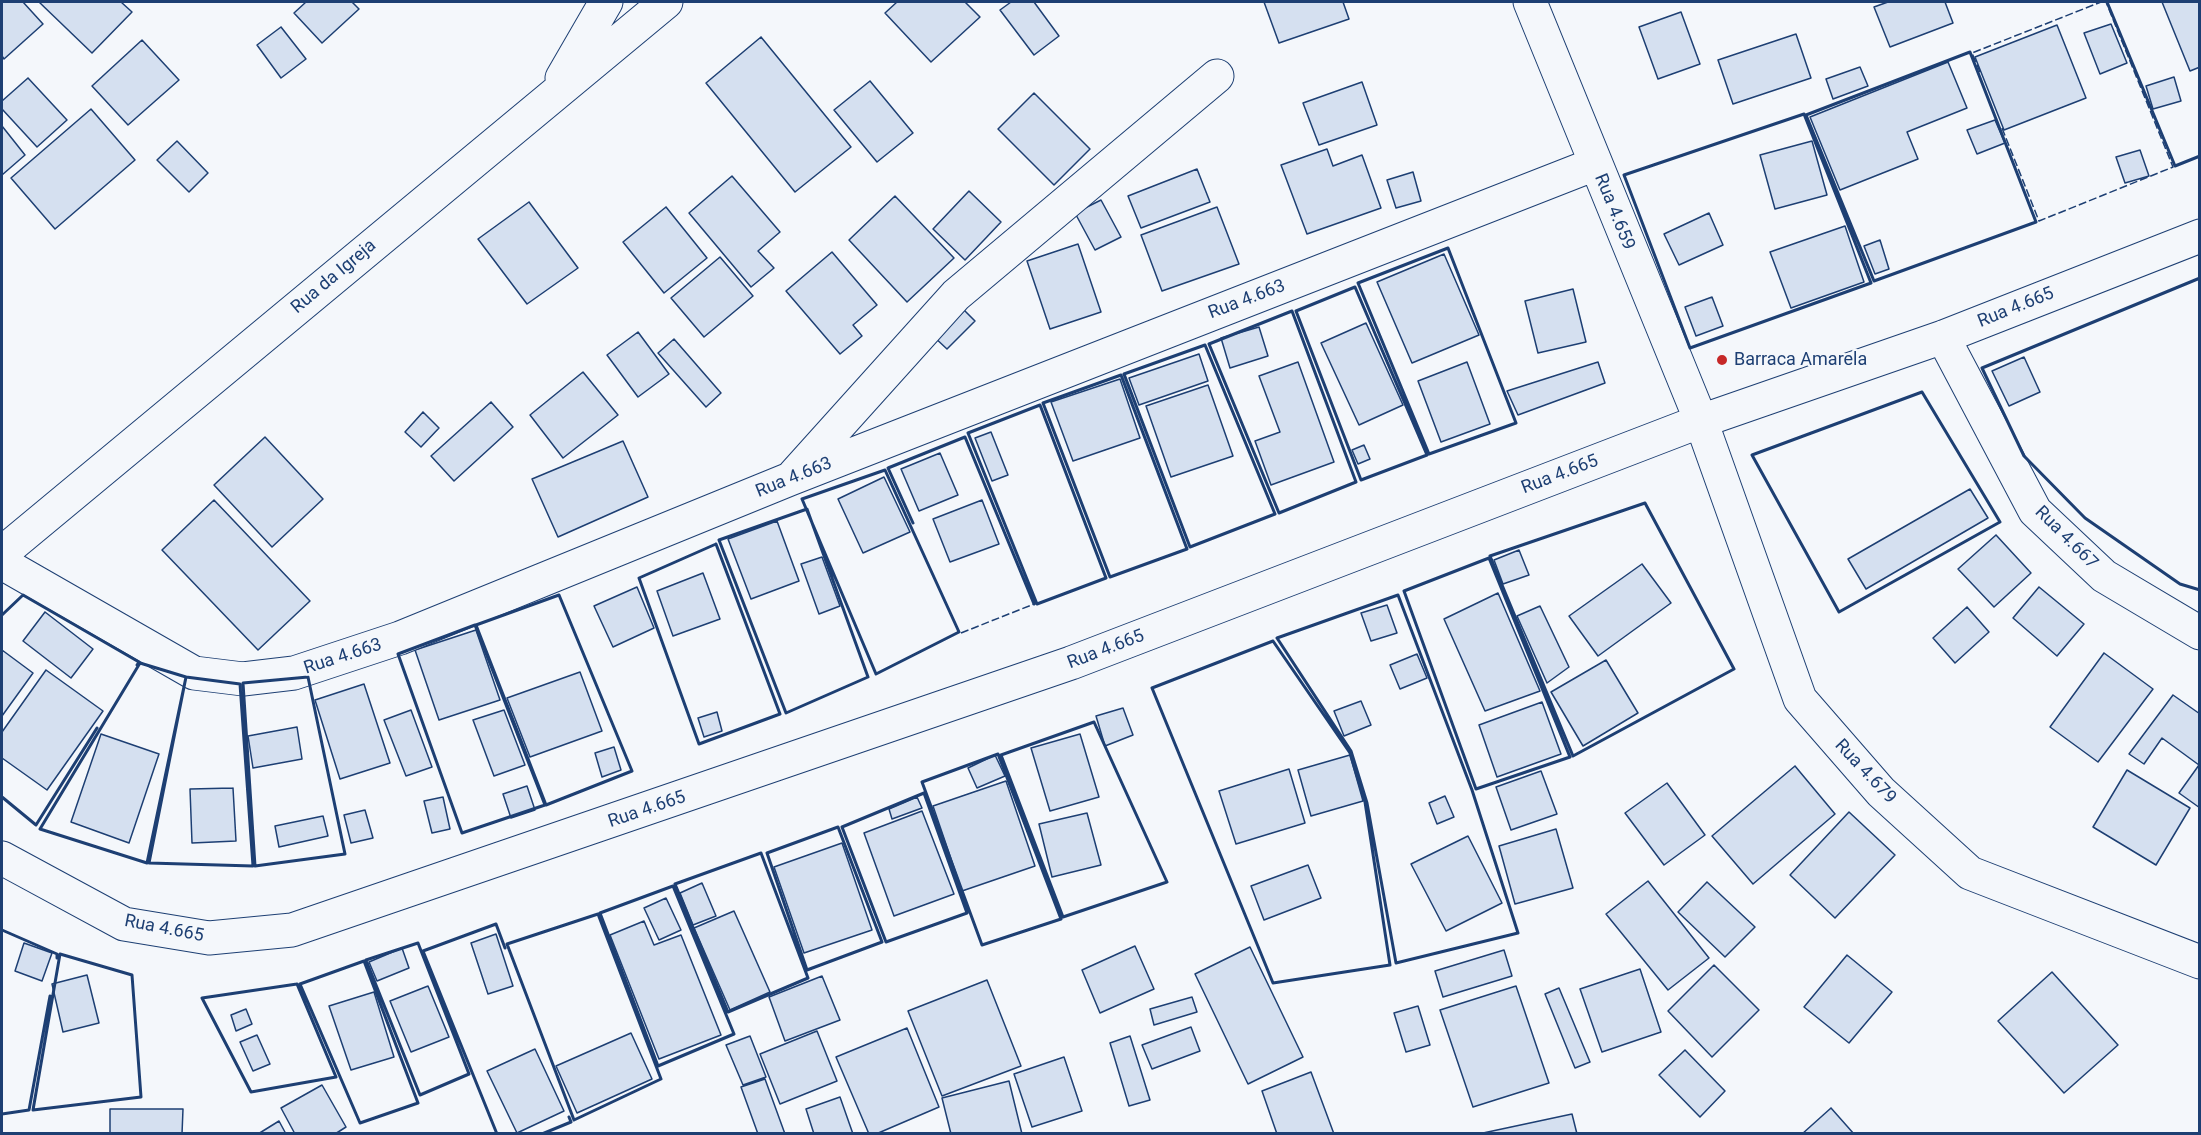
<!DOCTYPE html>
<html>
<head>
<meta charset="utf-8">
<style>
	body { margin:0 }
	#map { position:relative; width:2201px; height:1135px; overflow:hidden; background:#f4f7fb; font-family:Roboto,sans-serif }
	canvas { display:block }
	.frame { position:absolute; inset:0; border:3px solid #1d3f73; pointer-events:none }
</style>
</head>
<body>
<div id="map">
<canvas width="2201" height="1135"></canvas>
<div class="frame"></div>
</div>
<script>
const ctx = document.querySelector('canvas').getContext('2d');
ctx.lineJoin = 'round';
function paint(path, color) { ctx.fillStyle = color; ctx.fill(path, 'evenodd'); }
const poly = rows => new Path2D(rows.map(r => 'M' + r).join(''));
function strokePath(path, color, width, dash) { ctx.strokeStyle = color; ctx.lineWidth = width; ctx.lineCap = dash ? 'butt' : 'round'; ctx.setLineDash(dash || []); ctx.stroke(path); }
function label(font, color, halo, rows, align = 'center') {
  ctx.font = font + ' Roboto,sans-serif'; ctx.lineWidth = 4.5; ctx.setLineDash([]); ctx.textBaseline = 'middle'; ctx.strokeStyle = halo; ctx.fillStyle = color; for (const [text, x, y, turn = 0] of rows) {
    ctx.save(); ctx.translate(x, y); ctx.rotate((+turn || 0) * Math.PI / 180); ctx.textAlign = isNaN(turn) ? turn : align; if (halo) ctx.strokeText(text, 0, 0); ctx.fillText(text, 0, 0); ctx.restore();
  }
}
const building = poly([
	[2,2,23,2,43,24,4,59,2,56,2,2],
	[39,2,121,2,132,12,92,53,39,2],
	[306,2,352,2,359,9,322,43,294,13,306,2],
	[897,2,965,2,980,17,931,62,885,13,897,2],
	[1011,2,1034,2,1059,36,1034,55,1000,10,1011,2],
	[1264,2,1343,2,1349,19,1279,43,1264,2],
	[1888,2,1945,2,1953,23,1890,47,1874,7,1888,2],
	[2162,2,2200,2,2200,67,2190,71,2162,2],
	[1681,12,1700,64,1658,79,1639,27,1681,12],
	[2111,24,2127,63,2100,74,2084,33,2111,24],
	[2057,25,2086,98,2004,130,1975,57,2057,25],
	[281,27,306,59,281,78,257,45,281,27],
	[1796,34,1811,78,1733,104,1718,60,1796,34],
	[761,37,851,147,795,192,706,83,761,37],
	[142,40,179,80,128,125,92,86,142,40],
	[1948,62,1967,108,1907,132,1918,159,1840,190,1810,117,1948,62],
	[1860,67,1868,86,1833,99,1826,79,1860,67],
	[2174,77,2181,101,2153,109,2146,86,2174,77],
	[28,78,67,120,37,147,2,109,2,101,28,78],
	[870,81,913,133,877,162,834,110,870,81],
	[1362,82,1377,125,1319,145,1303,103,1362,82],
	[1034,93,1090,149,1054,185,998,129,1034,93],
	[91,109,135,160,55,229,11,178,91,109],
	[1995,120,2005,143,1977,154,1967,130,1995,120],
	[2,126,25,155,2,175,2,126],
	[177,141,208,173,189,192,157,160,177,141],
	[1812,141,1827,195,1775,209,1760,155,1812,141],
	[1327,149,1333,166,1362,155,1381,208,1307,234,1281,165,1327,149],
	[2140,150,2149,176,2125,183,2116,157,2140,150],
	[1197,169,1210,202,1141,228,1128,196,1197,169],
	[1413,172,1421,201,1396,208,1387,180,1413,172],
	[732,176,780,232,758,251,774,268,751,287,689,213,732,176],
	[969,191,1001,222,965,260,933,229,969,191],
	[895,196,954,258,907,302,849,240,895,196],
	[1101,200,1121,237,1095,250,1075,213,1101,200],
	[529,202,578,268,527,304,478,239,529,202],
	[666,207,707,258,664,293,623,242,666,207],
	[1217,207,1239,264,1162,291,1141,235,1217,207],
	[1709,213,1723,245,1679,265,1664,234,1709,213],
	[1845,226,1864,282,1791,308,1770,252,1845,226],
	[1880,240,1889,269,1875,274,1864,246,1880,240],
	[1078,244,1101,312,1050,329,1027,261,1078,244],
	[832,252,877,305,853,325,862,336,840,354,786,291,832,252],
	[1444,254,1479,335,1412,363,1377,282,1444,254],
	[720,257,753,296,704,337,671,298,720,257],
	[1573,289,1586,342,1538,353,1525,301,1573,289],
	[1712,297,1723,326,1696,336,1685,307,1712,297],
	[960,306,975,321,947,349,932,335,960,306],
	[1366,323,1403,405,1359,425,1321,343,1366,323],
	[1259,327,1268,356,1230,368,1221,338,1259,327],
	[638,332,669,374,638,397,607,355,638,332],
	[674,339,721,393,706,407,658,353,674,339],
	[1199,354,1208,381,1139,405,1129,378,1199,354],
	[2024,357,2040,392,2009,406,1992,371,2024,357],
	[1298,362,1334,462,1271,485,1255,441,1280,432,1259,376,1298,362],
	[1467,362,1490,424,1441,442,1418,381,1467,362],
	[1598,362,1605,383,1518,415,1507,391,1598,362],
	[583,372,618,415,563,458,530,415,583,372],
	[1120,379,1140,438,1073,461,1051,402,1120,379],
	[1208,385,1233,456,1171,477,1146,406,1208,385],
	[491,402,513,427,454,481,431,456,491,402],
	[423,412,439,428,421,447,405,432,423,412],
	[991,432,1008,475,992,481,975,438,991,432],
	[265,437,323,499,272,547,214,485,265,437],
	[623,441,648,497,558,537,532,479,623,441],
	[1364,445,1370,459,1358,464,1352,450,1364,445],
	[940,453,958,495,919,511,901,469,940,453],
	[884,477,910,532,863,553,838,499,884,477],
	[1970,489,1988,518,1866,589,1848,559,1970,489],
	[214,500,310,601,258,650,162,550,214,500],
	[982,500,999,544,950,562,933,519,982,500],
	[777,521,799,581,751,599,728,539,777,521],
	[1996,535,2031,573,1994,607,1958,569,1996,535],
	[1519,550,1529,575,1503,584,1494,560,1519,550],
	[822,557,840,606,819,614,801,564,822,557],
	[1642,564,1671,603,1598,656,1569,616,1642,564],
	[703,573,720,619,673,636,657,591,703,573],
	[637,587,654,628,613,647,594,606,637,587],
	[2039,587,2084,624,2057,656,2013,618,2039,587],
	[1498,593,1540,691,1485,711,1444,619,1498,593],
	[1387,605,1397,633,1371,641,1361,613,1387,605],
	[1540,606,1569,667,1547,683,1517,616,1540,606],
	[1967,607,1989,632,1955,663,1933,638,1967,607],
	[45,612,93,649,71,678,23,641,45,612],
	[476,630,500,700,439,720,415,650,476,630],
	[2,650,33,673,2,716,2,650],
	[2104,653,2153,689,2098,762,2050,727,2104,653],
	[1417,654,1427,678,1400,689,1390,665,1417,654],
	[1606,660,1638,713,1583,746,1551,692,1606,660],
	[46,670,103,711,47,790,2,758,2,732,46,670],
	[580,672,602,731,530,757,507,698,580,672],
	[364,684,390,763,340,779,315,700,364,684],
	[2173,695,2200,714,2200,808,2179,793,2199,765,2162,738,2144,764,2129,754,2173,695],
	[1361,701,1371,725,1344,736,1334,711,1361,701],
	[1542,702,1561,754,1497,777,1479,725,1542,702],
	[1123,708,1133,735,1105,746,1096,716,1123,708],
	[411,710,432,767,406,776,384,720,411,710],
	[504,710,525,765,494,776,473,720,504,710],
	[717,712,722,731,704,737,698,718,717,712],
	[297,727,302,759,253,768,248,736,297,727],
	[101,734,159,754,129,843,71,822,101,734],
	[1080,734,1099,797,1050,811,1031,748,1080,734],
	[614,747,621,770,602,777,595,753,614,747],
	[995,755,1005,776,977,788,968,768,995,755],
	[1350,755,1363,801,1311,816,1298,770,1350,755],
	[1795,766,1835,814,1753,884,1712,836,1795,766],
	[1289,769,1305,823,1236,844,1219,791,1289,769],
	[2127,770,2190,808,2156,865,2093,827,2127,770],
	[1541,771,1557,814,1511,830,1496,787,1541,771],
	[1006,781,1035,866,962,891,933,806,1006,781],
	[1667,783,1705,835,1664,865,1625,813,1667,783],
	[527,786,535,810,511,818,503,794,527,786],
	[233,788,236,841,192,843,190,789,233,788],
	[1445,796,1454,817,1437,824,1429,803,1445,796],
	[443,797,450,829,432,833,424,801,443,797],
	[917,797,922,808,892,819,889,809,917,797],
	[365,810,373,838,351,843,344,815,365,810],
	[922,811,954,894,894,916,864,833,922,811],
	[1849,812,1895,855,1835,918,1790,875,1849,812],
	[1087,813,1101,865,1052,877,1039,824,1087,813],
	[323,816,328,836,279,847,275,826,323,816],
	[1556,829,1573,888,1515,904,1499,846,1556,829],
	[1468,836,1502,903,1446,931,1411,864,1468,836],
	[842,843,872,930,804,953,774,867,842,843],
	[1308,865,1321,898,1264,920,1251,886,1308,865],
	[1648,881,1709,958,1668,990,1606,914,1648,881],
	[1707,882,1755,927,1725,957,1678,912,1707,882],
	[702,883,716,916,693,925,680,893,702,883],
	[666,898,681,930,659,940,644,908,666,898],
	[734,911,770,992,730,1010,694,928,734,911],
	[644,921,654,945,681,935,721,1035,659,1059,610,935,644,921],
	[496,934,513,986,488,994,471,943,496,934],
	[24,943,52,953,42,981,15,971,24,943],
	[1135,946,1154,989,1100,1013,1082,970,1135,946],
	[1250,947,1303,1057,1248,1084,1195,974,1250,947],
	[402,948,409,968,377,981,369,962,402,948],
	[1504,950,1512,976,1443,997,1435,971,1504,950],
	[1847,955,1892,992,1849,1043,1804,1007,1847,955],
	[1714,965,1759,1010,1712,1057,1668,1011,1714,965],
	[1640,969,1661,1032,1602,1052,1580,989,1640,969],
	[2052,972,2118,1045,2064,1093,1998,1021,2052,972],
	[87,975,99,1023,63,1032,52,984,87,975],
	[822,976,840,1020,785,1041,769,997,822,976],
	[987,980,1021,1066,942,1096,908,1011,987,980],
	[428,986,449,1037,411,1052,390,1001,428,986],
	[1516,986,1549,1083,1473,1107,1440,1010,1516,986],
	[1559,988,1590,1062,1575,1068,1545,994,1559,988],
	[374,992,394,1057,351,1070,329,1006,374,992],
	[1192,997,1197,1012,1154,1025,1150,1009,1192,997],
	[1418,1006,1430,1045,1406,1052,1394,1013,1418,1006],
	[246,1009,252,1024,236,1031,231,1015,246,1009],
	[1191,1027,1200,1051,1152,1069,1142,1045,1191,1027],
	[907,1028,939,1107,876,1134,869,1134,836,1057,907,1028],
	[817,1031,837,1081,780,1104,760,1054,817,1031],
	[631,1033,652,1079,577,1113,556,1066,631,1033],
	[257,1035,270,1064,253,1071,240,1042,257,1035],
	[750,1036,766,1077,743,1085,726,1045,750,1036],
	[1130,1036,1150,1100,1129,1106,1110,1043,1130,1036],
	[535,1049,564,1111,517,1133,487,1071,535,1049],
	[1685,1050,1725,1091,1700,1117,1659,1075,1685,1050],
	[1064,1057,1082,1111,1032,1127,1014,1074,1064,1057],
	[1311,1072,1334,1134,1277,1134,1262,1091,1311,1072],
	[765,1079,785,1134,758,1134,741,1087,765,1079],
	[1009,1081,1022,1134,951,1134,942,1098,1009,1081],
	[322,1085,346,1127,335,1134,295,1134,281,1108,322,1085],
	[840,1097,853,1134,814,1134,806,1109,840,1097],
	[1831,1108,1854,1134,1802,1134,1831,1108],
	[110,1109,183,1109,182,1134,110,1134,110,1109],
	[1572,1114,1577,1134,1483,1133,1572,1114],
	[279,1121,286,1134,258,1134,279,1121]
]);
const street = poly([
	[1530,2,1701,421,1800,699,1881,792,1970,873,2200,962],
	[562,78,606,2],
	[1943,337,2035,511,2104,576,2200,633],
	[794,475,956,295,1217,76],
	[2,553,666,2],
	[2,563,194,673,243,679,294,673,400,638,790,479,1595,164],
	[2,858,124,924,209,938,292,930,1071,663,1701,421,1943,337,2200,236]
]);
const fence = poly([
	[1980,72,1972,53,2101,2],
	[2002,128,2039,221,2173,167,2106,2],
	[961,633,1034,604]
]);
const wall = poly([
	[2107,2,2175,166,2200,156],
	[1970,52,2036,222,1874,281,1806,115,1970,52],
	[1804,114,1871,283,1690,348,1624,175,1804,114],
	[1448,248,1516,423,1429,454,1358,283,1448,248],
	[2200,278,1982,368,2024,456,2085,518,2180,584,2200,590],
	[1355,287,1427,455,1361,480,1296,311,1355,287],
	[1292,311,1356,482,1279,513,1209,344,1292,311],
	[1205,345,1275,514,1190,547,1124,374,1205,345],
	[1121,375,1187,549,1110,577,1043,403,1121,375],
	[1922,392,2000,522,1839,612,1752,455,1922,392],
	[1040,405,1106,578,1037,604,968,433,1040,405],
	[885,470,959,632,876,674,802,499,885,470],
	[1645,503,1734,669,1573,756,1490,556,1645,503],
	[807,509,868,677,786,713,719,540,807,509],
	[913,523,888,468,965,437,1034,604],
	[716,544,780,714,699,744,639,578,716,544],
	[1489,558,1570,757,1476,789,1404,591,1489,558],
	[559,595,632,771,546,805,476,625,559,595],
	[1398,595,1472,790,1518,933,1396,963,1367,803,1351,751,1277,638,1398,595],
	[2,615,23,595,139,662,137,665],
	[475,625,545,805,462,833,398,654,475,625],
	[1273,641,1350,753,1365,802,1390,965,1273,983,1152,688,1273,641],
	[140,663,186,677,147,863,40,829,140,663],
	[186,677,240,684,253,866,149,863,186,677],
	[308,677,345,854,255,866,243,683,308,677],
	[1094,722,1167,882,1063,917,1001,755,1094,722],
	[998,754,1061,919,982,945,922,782,998,754],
	[924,793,967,913,886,942,842,827,924,793],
	[2,797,36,825,97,728],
	[838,827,882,942,807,970,767,853,838,827],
	[761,853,808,978,728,1012,675,884,761,853],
	[673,886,734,1034,658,1066,600,913,673,886],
	[598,914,661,1079,574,1120,507,944,598,914],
	[2,930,57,954,57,958],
	[418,943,469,1074,420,1095,366,960,418,943],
	[60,954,132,975,141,1097,33,1110,60,954],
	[364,961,418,1103,360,1123,300,984,364,961],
	[297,984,336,1077,251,1092,202,998,297,984],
	[2,1114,29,1110,50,996],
	[497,1134,423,951,496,924,505,948],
	[542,1134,571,1122,569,1117]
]);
const markers = [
	[1722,360,6,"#c62828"]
];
const streetNames = [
	["Rua 4.659",1614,212,68],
	["Rua da Igreja",334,277,-40],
	["Rua 4.663",1247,300,-21],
	["Rua 4.665",2016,308,-22],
	["Rua 4.665",1560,475,-21],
	["Rua 4.663",794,478,-22],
	["Rua 4.667",2066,538,45],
	["Rua 4.665",1106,650,-21],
	["Rua 4.663",343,657,-18],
	["Rua 4.679",1865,772,47],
	["Rua 4.665",647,810,-19],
	["Rua 4.665",164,929,11]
];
const poiNames = [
	["Barraca Amarela",1734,360]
];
paint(building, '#d5e0f0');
strokePath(building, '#1d3f73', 1.5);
strokePath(street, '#1d3f73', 35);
strokePath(street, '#f4f7fb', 33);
strokePath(fence, '#1d3f73', 1.5, [8, 3]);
strokePath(wall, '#1d3f73', 3);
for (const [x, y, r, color] of markers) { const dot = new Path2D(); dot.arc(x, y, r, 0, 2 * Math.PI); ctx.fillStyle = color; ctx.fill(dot); strokePath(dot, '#f4f7fb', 2); }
label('18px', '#1d3f73', '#f4f7fb', streetNames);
label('18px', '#1d3f73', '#f4f7fb', poiNames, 'left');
</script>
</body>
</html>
